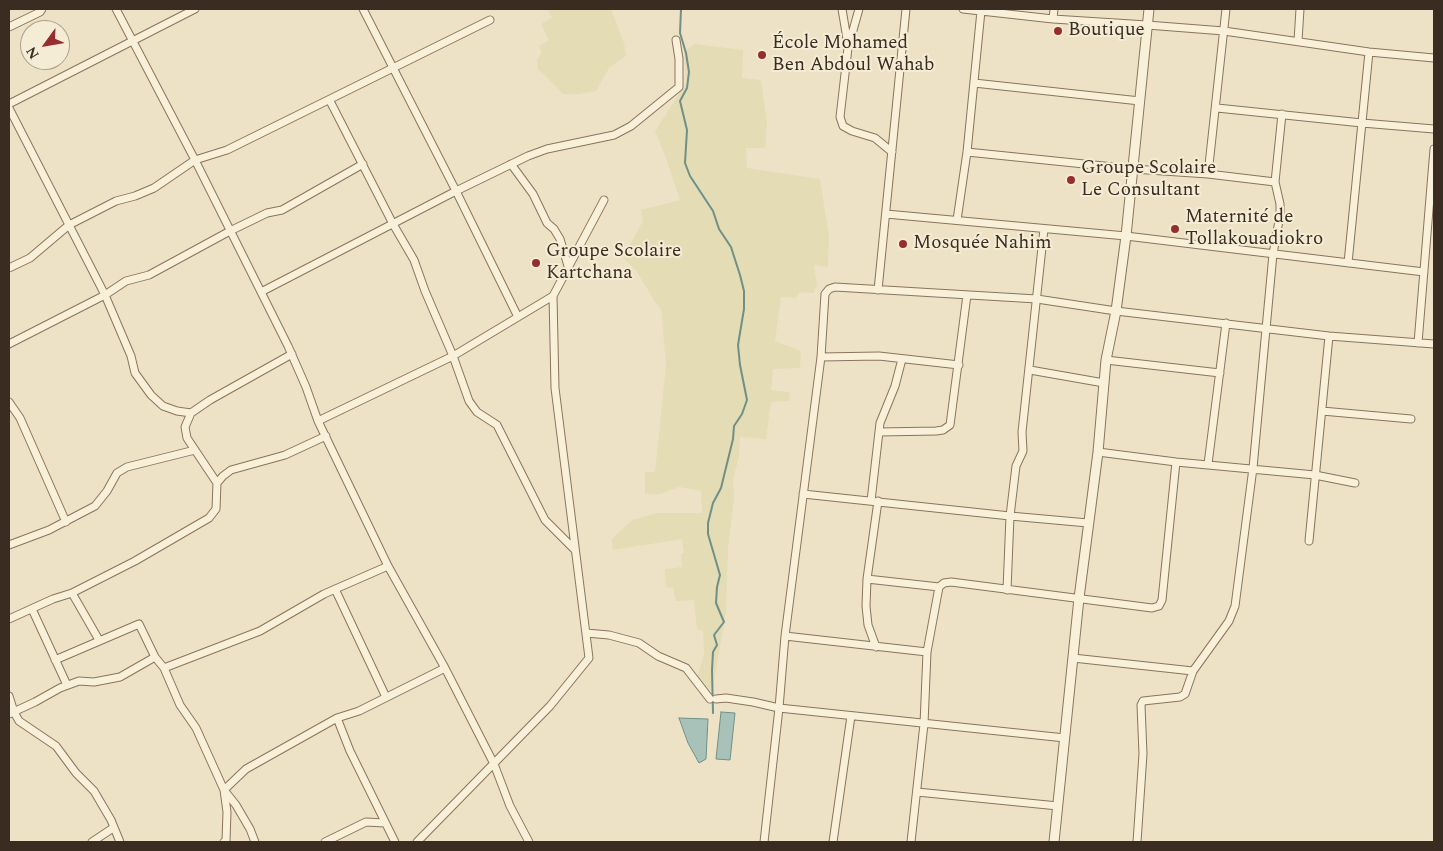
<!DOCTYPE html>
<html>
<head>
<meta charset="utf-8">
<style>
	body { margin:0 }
	#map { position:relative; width:1443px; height:851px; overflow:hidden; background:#eee2c6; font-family:Spectral,serif }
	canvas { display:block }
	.frame { position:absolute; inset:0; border:10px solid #3a2c20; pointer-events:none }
	.north { position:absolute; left:20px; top:20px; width:50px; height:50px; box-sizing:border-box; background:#f5ecd6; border:1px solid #aa9f8d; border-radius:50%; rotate:238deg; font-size:14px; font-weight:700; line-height:20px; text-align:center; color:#3a2c20 }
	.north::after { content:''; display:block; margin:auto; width:18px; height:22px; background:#982d2d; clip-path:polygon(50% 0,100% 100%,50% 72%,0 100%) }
</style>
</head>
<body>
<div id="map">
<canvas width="1443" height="851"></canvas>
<div class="frame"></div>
<div class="north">N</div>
</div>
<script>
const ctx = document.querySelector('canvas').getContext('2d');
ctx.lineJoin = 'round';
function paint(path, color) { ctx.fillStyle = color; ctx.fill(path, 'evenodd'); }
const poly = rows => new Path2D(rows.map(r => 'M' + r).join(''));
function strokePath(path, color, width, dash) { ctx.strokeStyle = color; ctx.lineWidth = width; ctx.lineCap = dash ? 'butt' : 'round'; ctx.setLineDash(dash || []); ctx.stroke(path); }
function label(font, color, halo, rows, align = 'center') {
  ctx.font = font + ' Spectral,serif'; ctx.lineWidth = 4; ctx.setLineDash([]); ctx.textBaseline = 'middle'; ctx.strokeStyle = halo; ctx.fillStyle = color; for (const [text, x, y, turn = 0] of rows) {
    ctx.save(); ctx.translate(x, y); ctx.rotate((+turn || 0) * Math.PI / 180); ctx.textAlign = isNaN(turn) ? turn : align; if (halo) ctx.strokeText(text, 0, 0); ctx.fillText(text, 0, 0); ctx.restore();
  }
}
const farmland = poly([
	[547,9,611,9,624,43,626,56,609,68,596,91,578,94,563,94,538,69,537,60,542,53,539,46,549,40,541,24,552,18],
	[695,44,743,50,742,78,761,80,767,123,765,148,746,148,747,168,820,179,829,236,828,267,814,265,817,285,813,293,800,292,796,298,781,297,775,341,801,351,800,368,773,369,771,390,790,392,789,401,771,402,766,439,740,437,739,457,733,479,734,498,728,549,726,613,712,691,697,678,704,654,703,631,697,629,694,600,676,601,673,588,666,587,665,569,682,567,681,554,684,553,682,539,613,550,612,539,632,520,657,513,702,513,701,491,679,487,660,494,645,494,645,472,655,472,666,364,661,309,655,302,636,270,623,258,643,221,641,210,680,200,666,158,655,131,686,83,684,51]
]);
const water = poly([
	[721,712,735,713,730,760,716,759,721,712],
	[679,718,708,719,706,759,699,763,688,743,679,718]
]);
const stream = poly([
	[681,9,680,33,686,53,689,72,687,88,680,101,687,130,685,163,690,176,713,211,719,229,731,247,740,275,744,291,744,309,738,345,740,365,747,400,742,414,734,426,733,439,721,488,713,503,708,523,708,534,720,575,717,587,716,603,724,622,714,635,717,645,713,652,712,670,713,713]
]);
const minor = poly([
	[116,9,195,160,288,346,306,387,318,421,388,566,445,668,494,764,510,806,529,842],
	[363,9,456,191,518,317],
	[842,9,848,45],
	[859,9,848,48,840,117,843,126,852,131,875,138,892,152],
	[963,9,1053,19,1147,25,1224,31,1369,52,1434,58],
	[1053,19,1054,9],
	[9,27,40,12,42,9],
	[1298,41,1300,9],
	[974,83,1140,101],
	[330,101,393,224,414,260,425,291,453,356,469,401,477,412,497,425,545,520,575,550],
	[9,104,195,9],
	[9,108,105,295,131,356,135,373,151,395,163,406,177,411,191,413],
	[1217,108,1362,123,1434,129],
	[967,152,1133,169,1208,174,1275,182],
	[511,164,533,194,547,223,554,229,560,239,568,266],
	[1208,174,1226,9],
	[886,214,1126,236,1424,272],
	[957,220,967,152,981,11],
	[1348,263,1369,52],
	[9,268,30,258,69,225,116,201,135,196,154,188,195,160,227,150,490,20],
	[878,290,906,9],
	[261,292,456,191,528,156,547,149,614,135,631,126,679,87,679,59,676,40],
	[1418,343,1434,149],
	[9,344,105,295,126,281,149,275,230,231,267,213,282,210,363,164],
	[821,357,879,356,959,365],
	[1106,360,1220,373],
	[1030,370,1104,383],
	[9,402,20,418,66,522],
	[1322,411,1411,419],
	[318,421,453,356,553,296],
	[879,432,936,431,943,430,950,425,967,295],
	[1098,452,1176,462,1315,475,1355,483],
	[1208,464,1226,323],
	[217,483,187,438,185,427,191,413,210,400,292,354],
	[803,494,1010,516,1088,523],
	[871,501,880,423,895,386,902,359],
	[1309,541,1329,336],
	[9,545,49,530,95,506,107,491,117,473,127,467,195,450],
	[867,579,939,587,944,583,951,582,1152,608,1159,606,1162,600,1176,462],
	[335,589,386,697],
	[1007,590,1010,516,1016,466,1023,451,1022,432,1044,229],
	[72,593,99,640],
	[32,609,67,685],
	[9,619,53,599,72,593,135,561,209,518,216,509,217,483,223,476,231,470,285,455,326,436],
	[586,633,609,635,639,643,658,656,686,668,710,699],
	[785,636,927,652],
	[876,647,868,625,866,606,867,579,878,501],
	[1073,658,1193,671],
	[55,660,139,624,155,657,164,668,180,705,196,728,224,790,236,805,250,829,255,842],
	[164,668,260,631,324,594,388,566],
	[9,696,14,712,19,721,56,746,76,773,94,791,111,820,120,842],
	[716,699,726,698,753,702,779,708,1065,738],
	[9,714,35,702,60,688,79,681,94,682,120,677,155,657],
	[337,718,350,751,395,842],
	[917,792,1058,806],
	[92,842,113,828],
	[224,842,226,841,227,812,224,790,246,769,337,718,359,711,445,668],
	[325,842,366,822,385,823],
	[417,842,550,706,589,658,555,388,553,296,604,200],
	[764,842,779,708,785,636,821,357,825,294,829,289,835,287,1037,299,1116,311,1329,336,1434,344],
	[833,842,851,716],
	[911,842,924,724,927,652,939,587],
	[1137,842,1143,754,1141,705,1143,701,1180,697,1185,694,1193,671,1229,621,1235,606,1253,468,1273,254,1280,215,1280,204,1275,182,1282,114]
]);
const tertiary = poly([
	[1054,842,1079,598,1098,452,1106,360,1116,311,1126,236,1149,9]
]);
const markers = [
	[1058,31,5,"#982d2d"],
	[762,55,5,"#982d2d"],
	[1071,180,5,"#982d2d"],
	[1175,229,5,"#982d2d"],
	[903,244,5,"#982d2d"],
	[536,263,5,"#982d2d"]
];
const poiNames = [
	["Boutique",1068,31],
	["École Mohamed",772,44],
	["Ben Abdoul Wahab",772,66],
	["Groupe Scolaire",1081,169],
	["Le Consultant",1081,191],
	["Maternité de",1185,218],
	["Tollakouadiokro",1185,240],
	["Mosquée Nahim",913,244],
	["Groupe Scolaire",546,252],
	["Kartchana",546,274]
];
paint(farmland, '#e4dcb4');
paint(water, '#a8c2ba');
strokePath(water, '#6e9088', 1);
strokePath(stream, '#6e9088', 2);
strokePath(minor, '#89745c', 9);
strokePath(tertiary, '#89745c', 11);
strokePath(minor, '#f9f0da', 7);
strokePath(tertiary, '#f9f0da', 9);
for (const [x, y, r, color] of markers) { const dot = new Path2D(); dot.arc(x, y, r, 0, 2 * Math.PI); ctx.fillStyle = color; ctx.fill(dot); strokePath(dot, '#f5ecd6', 2); }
label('19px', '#3a2c20', '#f5ecd6', poiNames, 'left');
</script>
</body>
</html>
